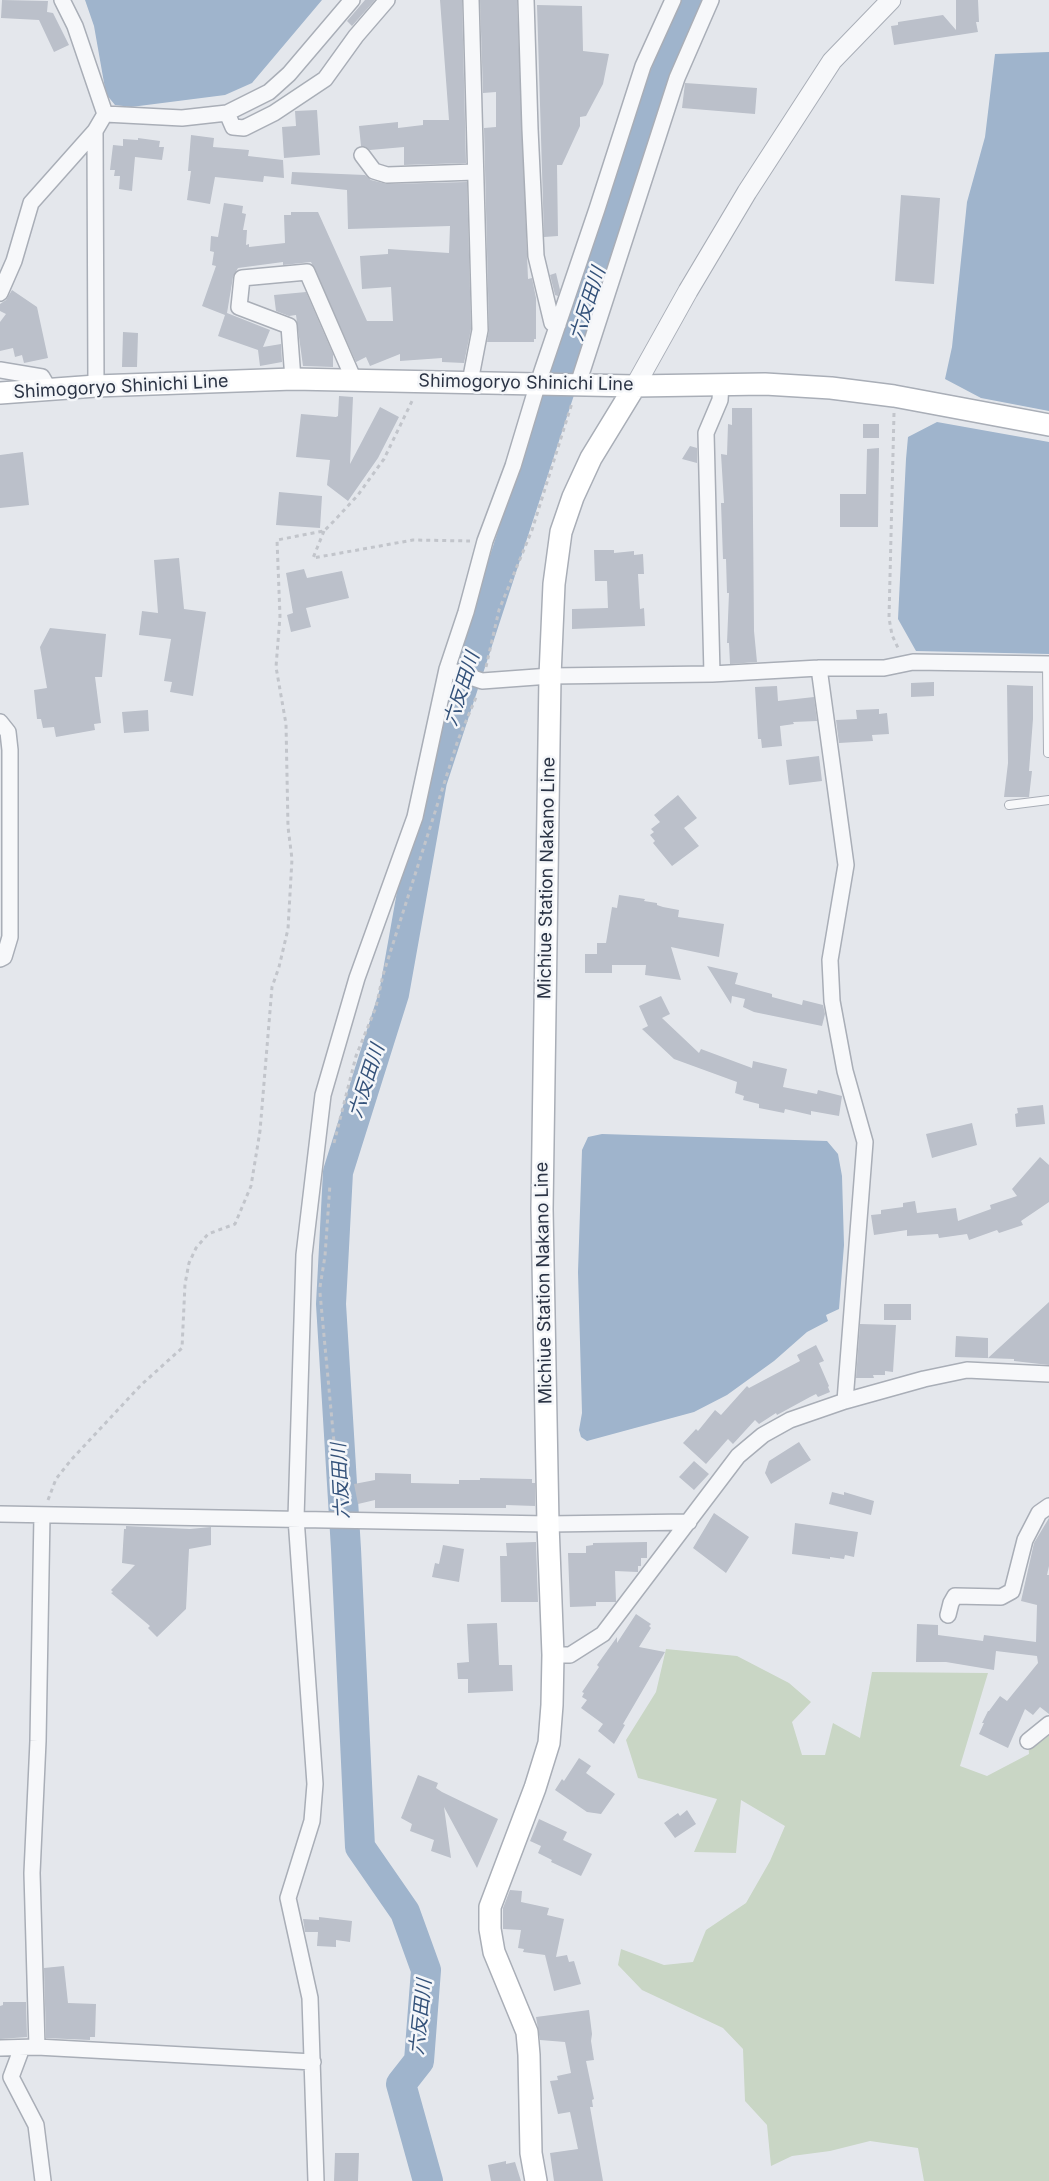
<!DOCTYPE html>
<html>
<head>
<meta charset="utf-8">
<style>
	body { margin:0 }
	canvas { display:block; background:#e4e7ec }
</style>
</head>
<body>
<canvas width="1049" height="2181"></canvas>
<script>
const ctx = document.querySelector('canvas').getContext('2d');
ctx.lineJoin = 'round';
function paint(path, color) { ctx.fillStyle = color; ctx.fill(path, 'evenodd'); }
const poly = rows => new Path2D(rows.map(r => 'M' + r).join(''));
function strokePath(path, color, width, dash) { ctx.strokeStyle = color; ctx.lineWidth = width; ctx.lineCap = dash ? 'butt' : 'round'; ctx.setLineDash(dash || []); ctx.stroke(path); }
function label(font, color, halo, rows, align = 'center') {
  ctx.font = font + ' Inter,"Noto Sans JP",sans-serif'; ctx.lineWidth = 5; ctx.setLineDash([]); ctx.textBaseline = 'middle'; ctx.strokeStyle = halo; ctx.fillStyle = color; for (const [text, x, y, turn = 0] of rows) {
    ctx.save(); ctx.translate(x, y); ctx.rotate((+turn || 0) * Math.PI / 180); ctx.textAlign = isNaN(turn) ? turn : align; if (halo) ctx.strokeText(text, 0, 0); ctx.fillText(text, 0, 0); ctx.restore();
  }
}
const green = poly([
	[666,1649,737,1656,789,1683,811,1702,792,1722,802,1755,825,1755,833,1723,860,1738,872,1672,988,1673,960,1766,987,1776,1029,1754,1028,1741,1049,1721,1049,2181,924,2181,918,2148,870,2141,830,2151,792,2156,771,2166,767,2125,745,2101,743,2049,723,2028,642,1990,618,1965,621,1949,664,1965,693,1962,706,1930,746,1903,770,1861,785,1826,741,1800,736,1853,694,1852,717,1799,638,1778,626,1740,656,1692]
]);
const water = poly([
	[85,0,322,0,252,83,225,95,131,107,115,105,106,94,94,26],
	[1049,52,1049,411,981,398,945,379,952,347,967,202,985,137,995,54],
	[937,422,1049,442,1049,654,916,651,898,619,906,459,908,437],
	[602,1134,827,1141,838,1154,842,1176,844,1245,839,1309,826,1315,828,1321,807,1332,774,1361,727,1395,694,1412,587,1441,581,1437,579,1430,582,1413,578,1272,582,1150,588,1137]
]);
const river = poly([
	[428,2181,401,2084,419,2061,426,1970,405,1912,360,1847,346,1549,331,1304,338,1172,394,994,432,781,655,99,696,0]
]);
const building = poly([
	[2,0,48,1,47,12,53,13,69,45,54,52,39,20,1,18],
	[365,0,375,0,352,26,347,21],
	[440,0,462,0,466,163,404,165,404,147,370,150,361,146,359,126,398,122,398,128,423,125,423,120,449,120],
	[480,0,517,0,528,279,532,278,536,298,536,339,534,339,534,342,487,342,489,330,484,128,496,127,496,92,483,93],
	[956,0,978,0,979,22,976,22,978,32,894,45,891,26,898,25,898,22,943,15,956,30],
	[537,5,582,6,583,51,609,54,603,84,586,116,580,117,580,126,562,165,557,165,558,236,544,237],
	[685,83,757,88,755,114,682,108],
	[317,110,320,155,284,158,282,127,296,126,295,111],
	[191,135,214,138,213,147,249,150,248,156,283,160,284,178,264,176,263,182,215,177,210,204,187,200,191,171,188,171],
	[138,138,160,141,159,147,164,147,162,160,135,157,132,191,119,189,120,176,114,176,115,170,110,170,113,145,123,146,123,139,138,140],
	[292,172,365,175,371,180,387,184,467,182,471,329,464,363,442,362,442,358,400,361,400,354,370,366,366,357,356,362,311,262,283,265,283,262,238,268,233,277,227,313,270,330,263,347,281,344,282,362,260,366,258,350,218,336,225,315,202,306,216,266,212,265,214,252,210,251,211,236,218,237,224,203,243,206,242,213,246,214,243,230,247,230,246,245,249,244,249,247,285,243,284,215,291,215,291,212,318,212,367,321,393,321,391,287,362,289,360,256,388,254,388,249,449,253,450,226,348,229,347,190,291,184],
	[901,195,940,198,934,284,895,281],
	[556,273,560,290,558,296,555,295,550,275],
	[12,290,37,307,48,358,24,363,22,355,15,357,13,348,0,351,0,322,6,314,0,311,0,304,6,300],
	[306,292,333,354,333,367,303,366,296,315,289,316,276,311,274,295],
	[123,332,138,333,137,367,122,367],
	[339,396,353,397,350,464,380,407,399,417,378,458,348,501,327,485,330,460,296,457,301,414,336,417,338,416],
	[732,408,752,408,754,631,757,662,730,664,729,643,727,643,729,593,727,593,726,559,723,559,721,503,724,503,721,454,727,455,728,424,732,425],
	[863,424,879,424,879,438,863,438],
	[690,446,697,448,697,463,682,459],
	[879,448,878,527,840,527,840,494,866,494,867,449],
	[23,452,29,505,0,508,0,455],
	[279,492,322,496,320,528,276,525],
	[594,550,614,550,614,553,634,551,634,555,643,554,644,574,638,574,640,609,644,608,645,626,572,629,572,609,608,608,607,581,595,581],
	[179,558,184,609,206,612,193,696,170,692,172,682,164,681,171,639,139,635,142,611,158,613,154,560],
	[304,569,307,578,342,571,349,598,306,608,311,627,291,632,287,615,293,613,286,573],
	[50,628,106,634,102,677,95,677,101,723,94,724,95,730,56,737,54,727,43,728,41,719,37,719,34,690,47,688,40,647],
	[934,682,934,696,911,697,911,683],
	[1007,685,1033,686,1033,719,1029,771,1032,771,1029,797,1004,797,1008,763],
	[777,686,778,701,814,697,817,721,793,722,794,724,780,726,782,746,762,748,761,739,758,739,755,687],
	[879,709,879,714,887,713,889,734,872,735,873,741,839,743,836,720,857,719,856,710],
	[148,710,149,731,124,733,122,712],
	[819,756,822,781,789,785,786,760],
	[678,795,697,818,684,828,699,846,672,866,653,843,655,841,650,835,654,832,651,829,660,822,654,815],
	[619,895,645,899,644,901,657,903,657,905,663,907,679,910,678,917,724,924,719,957,671,947,681,980,645,975,646,965,612,965,612,973,585,973,585,954,597,954,597,943,606,943,612,907,617,908],
	[707,966,738,973,735,984,772,994,772,997,802,1005,803,1000,823,1005,825,1014,822,1026,754,1012,743,1007,745,999,732,996,731,1004],
	[661,996,670,1014,662,1018,699,1053,701,1049,752,1068,753,1061,787,1069,783,1087,817,1094,818,1090,842,1096,839,1116,811,1111,811,1115,785,1109,784,1113,759,1108,759,1104,743,1100,744,1096,735,1093,737,1082,674,1059,642,1029,648,1026,639,1006],
	[1043,1105,1045,1124,1016,1127,1015,1114,1018,1113,1017,1108],
	[972,1123,977,1145,932,1158,926,1134],
	[1040,1157,1049,1165,1049,1202,1021,1221,1023,1225,999,1233,997,1230,969,1240,967,1234,939,1238,938,1234,907,1236,907,1230,874,1235,871,1215,881,1214,881,1210,903,1207,903,1203,915,1201,917,1213,956,1208,958,1221,991,1209,990,1205,1017,1196,1012,1189],
	[1049,1302,1049,1365,1014,1361,1014,1359,955,1357,956,1336,988,1338,988,1358],
	[884,1304,911,1304,911,1320,884,1320],
	[860,1324,896,1325,893,1372,885,1371,885,1375,873,1375,874,1378,856,1378],
	[816,1345,824,1361,819,1363,829,1386,828,1387,830,1392,818,1397,816,1394,810,1397,777,1415,776,1413,759,1424,755,1420,733,1444,728,1439,706,1464,683,1443,696,1429,698,1431,715,1410,721,1415,747,1386,749,1388,800,1361,797,1355],
	[799,1442,811,1460,771,1484,765,1473,769,1461],
	[694,1461,709,1474,694,1490,679,1477],
	[375,1473,411,1474,411,1483,459,1484,459,1480,480,1480,480,1478,532,1479,532,1483,535,1483,535,1506,506,1505,506,1508,375,1508,375,1500,358,1504,354,1484,375,1480],
	[832,1492,844,1495,844,1492,874,1501,871,1515,829,1504],
	[714,1513,749,1537,726,1573,693,1548],
	[1049,1518,1049,1566,1047,1575,1049,1575,1049,1714,1040,1707,1033,1715,1025,1709,1008,1748,979,1734,984,1723,982,1723,988,1711,989,1711,1000,1696,1007,1701,1038,1663,1037,1656,996,1651,994,1670,946,1662,916,1662,917,1624,938,1625,938,1635,983,1641,984,1635,1036,1642,1037,1605,1021,1601,1034,1543],
	[795,1523,858,1532,854,1557,845,1555,844,1559,830,1557,830,1559,792,1554],
	[126,1526,190,1529,211,1527,211,1545,189,1549,186,1609,157,1637,148,1628,150,1626,111,1593,113,1592,111,1590,135,1565,122,1563,124,1529,126,1529],
	[536,1542,538,1602,501,1602,500,1556,507,1556,506,1543],
	[647,1542,647,1558,641,1558,641,1566,638,1566,638,1572,615,1571,616,1602,596,1602,596,1606,570,1607,568,1553,586,1553,586,1546,593,1545,593,1543],
	[443,1545,464,1549,459,1582,432,1577,435,1563,439,1564],
	[636,1614,651,1624,649,1626,651,1628,639,1647,665,1652,623,1724,625,1725,614,1744,598,1731,603,1724,581,1708,587,1700,582,1697,584,1693,582,1692,599,1667,597,1665,617,1637,617,1643],
	[497,1623,499,1665,512,1665,513,1691,468,1693,468,1679,458,1679,457,1663,469,1662,467,1624],
	[579,1758,591,1766,586,1773,615,1794,601,1814,587,1812,555,1790,562,1779,564,1781],
	[418,1775,438,1783,436,1788,442,1792,498,1819,477,1868,444,1807,451,1858,431,1851,434,1840,410,1831,412,1824,401,1818],
	[687,1810,696,1824,675,1838,664,1823,678,1813,680,1816],
	[539,1819,567,1832,563,1840,592,1854,581,1876,551,1862,552,1860,538,1853,541,1846,530,1841],
	[510,1890,522,1891,521,1902,549,1908,547,1915,564,1919,556,1957,567,1955,569,1962,574,1961,581,1984,554,1991,545,1955,523,1952,524,1949,518,1948,521,1930,503,1929,503,1908],
	[319,1917,352,1921,350,1942,336,1940,336,1947,317,1946,318,1932,305,1932,303,1919,319,1920],
	[64,1966,68,2003,96,2004,95,2037,90,2037,90,2040,46,2038,44,1968],
	[3,2002,26,2002,27,2037,0,2039,0,2006,3,2005],
	[589,2010,592,2034,591,2041,594,2060,586,2061,594,2099,592,2100,593,2107,590,2107,603,2181,554,2181,550,2153,578,2149,570,2112,558,2114,550,2081,558,2080,557,2076,571,2073,565,2042,540,2040,536,2017],
	[335,2153,359,2153,358,2181,334,2181],
	[506,2161,506,2164,515,2162,521,2181,491,2181,488,2165]
]);
const path = poly([
	[894,413,889,618,892,635,899,650],
	[324,531,313,558,413,540,470,541],
	[486,667,499,610,532,530,572,403],
	[334,1143,356,1056,376,1007,383,975,458,740,477,695],
	[320,1287,325,1256,330,1184],
	[320,1293,340,1506],
	[48,1500,56,1479,71,1460,141,1385,182,1348,185,1284,189,1263,196,1248,208,1234,235,1224,251,1186,260,1131,272,987,279,967,288,929,292,859,288,827,286,724,276,667,280,616,277,540,324,531,334,521,358,495,384,459,413,399]
]);
const service = poly([
	[1047,664,1048,753],
	[1009,805,1049,800]
]);
const minor = poly([
	[526,0,530,129,536,256,552,323,558,325],
	[227,113,233,127,244,128,274,113,325,79,356,36,387,0],
	[105,114,182,118,227,113,269,92,289,74,352,0],
	[95,131,96,386],
	[362,155,374,171,387,175,475,172],
	[0,293,14,261,31,203,95,131,105,114,75,26,62,0],
	[0,370,42,377,49,389],
	[293,379,289,326,239,307,242,278,307,272,354,380],
	[470,382,480,330,471,0],
	[578,384,677,78,711,0],
	[819,668,846,865,830,960,832,1001,845,1071,865,1142,845,1401],
	[447,669,482,681,550,676,712,674,819,668,884,668,913,662,1049,664],
	[712,674,706,433,720,400,721,384],
	[0,722,8,732,10,750,10,937,4,957,0,959],
	[0,1514,548,1524,689,1522],
	[948,1615,951,1603,955,1596,1001,1597,1012,1591,1025,1540,1039,1513,1049,1506],
	[553,1655,570,1655,603,1634,738,1456,763,1435,790,1420,845,1401,924,1379,967,1370,1049,1374],
	[1028,1741,1049,1724],
	[37,2047,32,1873,38,1741,42,1515],
	[0,2048,37,2047,313,2062],
	[20,2049,20,2053,11,2077,36,2125,43,2181],
	[316,2181,310,1998,288,1898,312,1821,315,1784,296,1518,304,1255,323,1095,357,978,415,817,447,669,466,612,485,541,513,466,538,383,597,209,643,66,673,0]
]);
const tertiary = poly([
	[635,386,688,291,747,192,832,61,891,0]
]);
const secondary = poly([
	[0,393,96,386,293,379,635,386,765,384,831,388,894,396,1049,425],
	[536,2181,531,2153,529,2055,527,2032,494,1952,490,1929,490,1907,535,1788,549,1743,552,1705,553,1655,548,1524,542,1209,550,676,554,584,561,532,573,497,591,458,635,386]
]);
const streetNames = [
	["Shimogoryo Shinichi Line",526,383,1],
	["Shimogoryo Shinichi Line",121,387,-3],
	["Michiue Station Nakano Line",547,878,-89],
	["Michiue Station Nakano Line",544,1283,-91]
];
const waterNames = [
	["六反田川",588,304,-72],
	["六反田川",462,689,-72],
	["六反田川",367,1081,-72],
	["六反田川",341,1481,-93],
	["六反田川",421,2017,-84]
];
paint(green, '#c9d6c5');
paint(water, '#9fb4cc');
strokePath(river, '#9fb4cc', 30);
paint(building, '#bbc0ca');
strokePath(service, '#a9aeb7', 10);
strokePath(minor, '#a9aeb7', 18);
strokePath(tertiary, '#a9aeb7', 21);
strokePath(secondary, '#a9aeb7', 24);
strokePath(path, '#c2c5cb', 3, [4, 4]);
strokePath(service, '#f7f8fa', 8);
strokePath(minor, '#f7f8fa', 15);
strokePath(tertiary, '#f7f8fa', 19);
strokePath(secondary, '#fff', 21);
label('18px', '#2b3445', '#f4f6f9', streetNames);
label('italic 19px', '#34527a', '#f4f6f9', waterNames);
</script>
</body>
</html>
